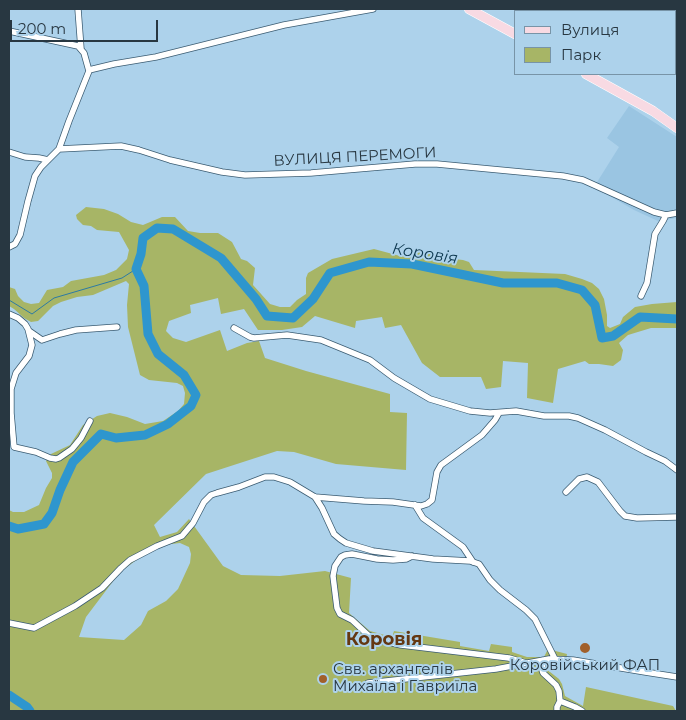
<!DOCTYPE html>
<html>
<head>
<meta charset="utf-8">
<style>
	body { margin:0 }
	#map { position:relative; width:686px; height:720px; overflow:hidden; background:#add2eb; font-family:Montserrat,sans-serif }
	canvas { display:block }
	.frame { position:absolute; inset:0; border:10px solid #283741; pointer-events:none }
	.legend { position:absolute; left:514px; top:10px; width:162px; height:65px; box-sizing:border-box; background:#add2eb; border:1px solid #7894a7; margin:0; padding:6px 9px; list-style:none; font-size:15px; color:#283741 }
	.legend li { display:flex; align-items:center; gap:10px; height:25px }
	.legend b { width:25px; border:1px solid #7894a7 }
	.scale { position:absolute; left:10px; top:20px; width:148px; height:22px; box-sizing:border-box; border:2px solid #283741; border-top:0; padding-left:6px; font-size:15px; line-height:18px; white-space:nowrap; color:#283741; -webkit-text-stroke:4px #add2eb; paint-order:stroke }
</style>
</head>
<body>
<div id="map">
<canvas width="686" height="720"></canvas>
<div class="frame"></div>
<ul class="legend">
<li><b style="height:6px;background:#f8dae3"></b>Вулиця</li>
<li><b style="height:14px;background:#a7b566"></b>Парк</li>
</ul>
<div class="scale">200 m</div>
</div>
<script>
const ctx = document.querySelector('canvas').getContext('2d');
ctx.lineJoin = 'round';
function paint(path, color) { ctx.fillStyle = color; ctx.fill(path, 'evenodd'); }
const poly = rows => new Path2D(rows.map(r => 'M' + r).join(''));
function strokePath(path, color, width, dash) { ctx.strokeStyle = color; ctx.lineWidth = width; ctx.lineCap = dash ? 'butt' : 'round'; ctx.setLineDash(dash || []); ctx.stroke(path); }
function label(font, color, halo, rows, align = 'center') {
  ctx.font = font + ' Montserrat,sans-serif'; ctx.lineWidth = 4; ctx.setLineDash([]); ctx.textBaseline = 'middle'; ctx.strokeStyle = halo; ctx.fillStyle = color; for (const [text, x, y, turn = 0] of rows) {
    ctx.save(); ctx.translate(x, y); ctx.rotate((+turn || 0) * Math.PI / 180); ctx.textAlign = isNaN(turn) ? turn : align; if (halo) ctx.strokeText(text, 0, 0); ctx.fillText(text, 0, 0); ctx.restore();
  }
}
const built = poly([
	[629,106,677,137,677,218,658,221,634,210,594,187,619,147,607,138]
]);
const green = poly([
	[86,207,104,209,118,214,131,222,143,225,162,217,175,217,188,231,200,233,218,233,232,242,241,259,247,261,255,268,253,285,270,304,280,307,290,307,297,300,306,294,306,278,308,273,332,259,374,249,400,256,410,253,427,252,436,254,445,258,463,260,469,262,474,270,565,274,582,279,592,283,599,289,604,299,607,315,607,326,610,328,620,324,623,317,635,307,652,304,677,302,677,328,651,328,628,335,619,343,623,350,621,360,613,366,599,364,589,364,585,361,558,369,553,403,527,398,528,363,503,361,501,387,486,389,481,377,440,377,422,363,401,325,385,328,382,317,356,321,355,328,315,316,302,327,282,330,258,330,244,309,221,314,218,298,190,305,191,313,169,321,166,331,173,338,186,342,220,330,227,351,247,343,259,341,265,358,306,371,390,394,390,412,407,413,406,470,336,464,294,452,277,451,206,474,154,525,160,537,177,532,189,519,223,566,241,575,280,576,325,571,351,578,349,613,370,631,392,637,394,631,460,642,460,646,489,651,491,644,512,647,512,652,527,657,544,657,548,649,567,654,565,666,547,664,545,668,559,679,562,684,565,696,583,706,586,687,673,706,676,711,9,711,9,510,13,512,24,512,39,505,46,488,52,478,52,473,46,461,51,454,70,445,83,425,97,416,110,413,127,417,145,424,163,421,178,411,184,404,185,393,183,386,177,383,149,380,140,375,128,327,127,305,129,284,126,281,93,295,77,297,61,302,53,306,38,321,31,322,24,318,14,309,9,306,9,287,15,289,18,296,24,302,31,304,39,303,47,290,63,287,71,281,104,275,116,270,127,259,129,250,119,232,97,230,91,226,83,225,77,219,76,215],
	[180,543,189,547,191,554,190,563,178,589,166,601,148,611,141,625,124,640,79,637,86,617,120,572,142,556,163,545]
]);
const stream = poly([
	[9,300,32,314,54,298,122,278,136,269]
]);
const river = poly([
	[9,526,18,529,44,524,52,513,60,490,73,462,101,434,116,438,145,435,168,424,191,406,196,395,184,375,158,354,148,334,144,286,136,269,141,254,143,238,157,228,173,229,221,258,256,299,267,316,293,318,313,299,330,273,369,262,412,264,503,283,557,283,582,290,595,305,602,338,613,336,640,317,677,319],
	[9,695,27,707,30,711]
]);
const street = poly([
	[78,9,81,49],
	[560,9,560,11],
	[9,31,78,46,84,53,89,71,69,121,59,149,41,167,35,176,28,201,20,235,15,244,9,247],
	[89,70,114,64,156,57,284,25,373,9],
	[59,149,121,146,139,150,170,160,222,172,245,175,311,173,415,164,437,164,563,176,583,180,654,212,666,215,677,213],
	[9,152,25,157,39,158,48,160],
	[641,296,647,283,655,234,663,221,666,215],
	[9,314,18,318,25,324,28,329,32,345,29,356,16,373,11,389,11,413,14,447,36,452,50,458,56,459,59,458,72,449,81,438,90,421],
	[234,328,250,337,254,338,287,335,321,340,370,360,394,378,430,399,470,411,490,413,516,411,544,416,569,416,578,418,605,430,646,452,665,461,677,470],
	[29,331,42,340,60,334,76,330,117,327],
	[566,492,579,479,587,477,598,482,620,511,625,516,637,518,677,517],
	[315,497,322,508,334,534,340,539,346,543,373,551,433,559,470,561,479,564,490,580,500,590,526,610,535,619,555,659],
	[415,505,423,518,463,547,473,562],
	[412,556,406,559,393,560,377,559,352,554,345,555,341,557,335,566,333,576,337,608,340,614,352,620,368,635,383,641,401,645,509,658,526,663],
	[9,623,34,628,75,606,102,588,121,568,130,560,157,546,182,536,193,523,204,502,211,495,217,493,239,487,265,477,274,477,290,482,315,497,364,501,393,502,421,506,427,504,432,500,437,472,441,465,482,435,495,420,499,413],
	[543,660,542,670,543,673,556,685,559,691,560,701,575,707,582,711],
	[368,683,496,669,549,659,573,660,645,672,677,677],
	[557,711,557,707,560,701]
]);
const primary = poly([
	[469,9,515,34],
	[586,74,653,111,677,128]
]);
const markers = [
	[585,648,6,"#a1602b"],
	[323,679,5,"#a1602b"]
];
const streetNames = [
	["ВУЛИЦЯ ПЕРЕМОГИ",355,157,-3]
];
const poiNames = [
	["Коровійський ФАП",585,666],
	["Свв. архангелів",333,670,"left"],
	["Михаїла і Гавриїла",333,687,"left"]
];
const waterNames = [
	["Коровія",425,254,9]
];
const quarterNames = [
	["Коровія",384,640]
];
paint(built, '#9ac5e2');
paint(green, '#a7b566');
strokePath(stream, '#2c7aa4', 1);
strokePath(river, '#2e96ce', 9);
strokePath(street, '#3b5c72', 7);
strokePath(primary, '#fff', 10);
strokePath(street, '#fff', 5.5);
strokePath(primary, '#f8dae3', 9);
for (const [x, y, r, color] of markers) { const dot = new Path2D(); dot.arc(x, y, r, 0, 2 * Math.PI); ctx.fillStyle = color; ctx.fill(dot); strokePath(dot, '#add2eb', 2); }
label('15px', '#283741', '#add2eb', streetNames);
label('15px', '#283741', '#add2eb', poiNames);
label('italic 16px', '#0c374e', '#add2eb', waterNames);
label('bold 18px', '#643812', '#add2eb', quarterNames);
</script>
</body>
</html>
